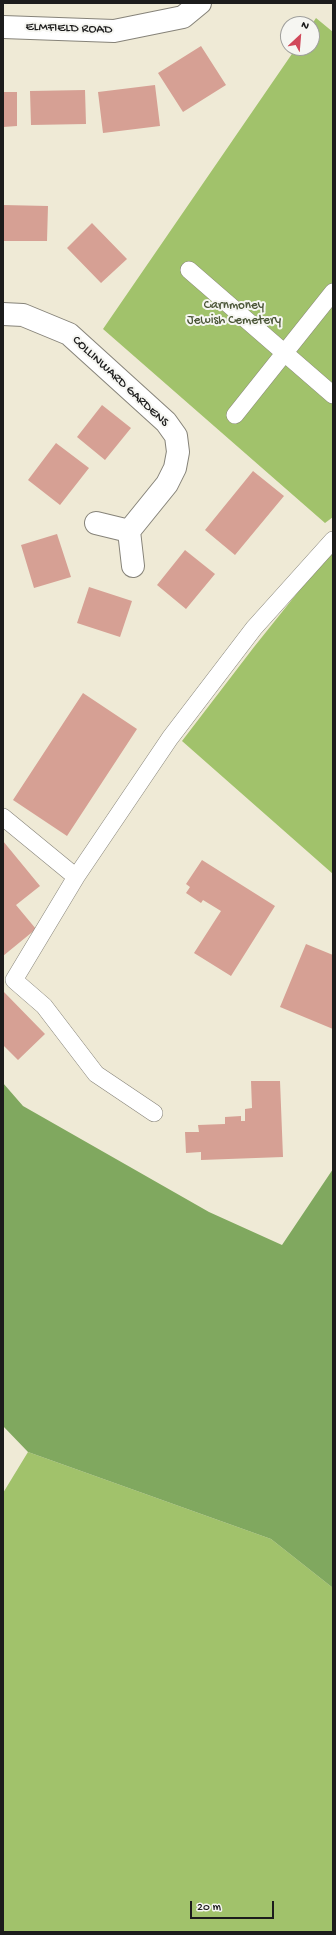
<!DOCTYPE html>
<html>
<head>
<meta charset="utf-8">
<style>
	body { margin:0 }
	#map { position:relative; width:336px; height:1935px; overflow:hidden; background:#efead6; font-family:"Gochi Hand",sans-serif }
	canvas { display:block }
	.frame { position:absolute; inset:0; border:4px solid #1c1c1c; pointer-events:none }
	.north { position:absolute; left:280px; top:16px; width:40px; height:40px; box-sizing:border-box; background:#f6f6f2; border:1px solid #9f9f9c; border-radius:50%; rotate:26deg; font-size:11px; font-weight:700; line-height:16px; text-align:center; color:#1c1c1c }
	.north::after { content:''; display:block; margin:auto; width:14px; height:18px; background:#d1495b; clip-path:polygon(50% 0,100% 100%,50% 72%,0 100%) }
	.scale { position:absolute; left:190px; top:1901px; width:84px; height:18px; box-sizing:border-box; border:2px solid #1c1c1c; border-top:0; padding-left:5px; font-size:12px; line-height:14px; white-space:nowrap; color:#1c1c1c; -webkit-text-stroke:3px #f6f6f2; paint-order:stroke }
</style>
</head>
<body>
<div id="map">
<canvas width="336" height="1935"></canvas>
<div class="frame"></div>
<div class="north">N</div>
<div class="scale">20 m</div>
</div>
<script>
const ctx = document.querySelector('canvas').getContext('2d');
ctx.lineJoin = 'round';
function paint(path, color) { ctx.fillStyle = color; ctx.fill(path, 'evenodd'); }
const poly = rows => new Path2D(rows.map(r => 'M' + r).join(''));
function strokePath(path, color, width, dash) { ctx.strokeStyle = color; ctx.lineWidth = width; ctx.lineCap = dash ? 'butt' : 'round'; ctx.setLineDash(dash || []); ctx.stroke(path); }
function label(font, color, halo, rows, align = 'center') {
  ctx.font = font + ' "Gochi Hand",sans-serif'; ctx.lineWidth = 4; ctx.setLineDash([]); ctx.textBaseline = 'middle'; ctx.strokeStyle = halo; ctx.fillStyle = color; for (const [text, x, y, turn = 0] of rows) {
    ctx.save(); ctx.translate(x, y); ctx.rotate((+turn || 0) * Math.PI / 180); ctx.textAlign = isNaN(turn) ? turn : align; if (halo) ctx.strokeText(text, 0, 0); ctx.fillText(text, 0, 0); ctx.restore();
  }
}
const green = poly([
	[316,18,333,32,333,517,325,523,103,329,296,48,312,48,312,24],
	[333,553,333,874,182,741,254,647,314,572],
	[28,1452,271,1539,333,1588,333,1932,3,1932,3,1493]
]);
const forest = poly([
	[3,1083,23,1106,209,1212,282,1245,333,1169,333,1588,271,1539,28,1452,3,1426]
]);
const building = poly([
	[201,46,226,85,183,112,158,73],
	[155,85,160,126,103,133,98,92],
	[85,90,86,124,31,125,30,91],
	[3,92,17,92,17,126,3,127],
	[3,205,48,206,47,241,3,241],
	[92,223,127,259,101,283,67,248],
	[102,405,131,428,105,460,77,437],
	[56,443,89,468,60,505,28,480],
	[253,471,284,496,235,555,205,530],
	[57,534,71,577,34,588,21,545],
	[185,550,215,574,186,609,157,585],
	[89,587,132,601,120,637,77,623],
	[83,693,137,729,67,836,13,800],
	[3,841,40,886,16,905,36,929,3,956],
	[202,860,275,906,231,976,194,953,221,911,203,900,201,903,186,893,190,887,186,884],
	[306,944,333,955,333,1029,280,1007],
	[3,991,45,1034,18,1060,3,1045],
	[251,1081,280,1081,283,1157,201,1160,201,1152,186,1153,185,1132,199,1132,198,1125,225,1124,225,1117,241,1116,241,1121,245,1121,245,1109,252,1108]
]);
const service = poly([
	[189,270,333,395],
	[235,415,333,292],
	[3,817,76,877],
	[154,1113,96,1074,44,1006,14,980,76,877,170,738,254,628,333,540]
]);
const minor = poly([
	[3,27,114,31,183,17,200,3],
	[3,314,23,315,69,334,166,422,176,436,178,452,175,468,167,484,129,531],
	[96,523,129,531,133,566]
]);
const streetNames = [
	["ELMFIELD ROAD",69,29,2],
	["COLLINWARD GARDENS",120,382,43]
];
const parkNames = [
	["Carnmoney",234,306],
	["Jewish Cemetery",234,321]
];
paint(green, '#a1c26b');
paint(forest, '#80a85f');
paint(building, '#d6a094');
strokePath(service, '#868379', 18);
strokePath(minor, '#868379', 24);
strokePath(service, '#fff', 17);
strokePath(minor, '#fff', 22);
label('13px', '#1c1c1c', '#f6f6f2', streetNames);
label('13px', '#4b5638', '#f6f6f2', parkNames);
</script>
</body>
</html>
